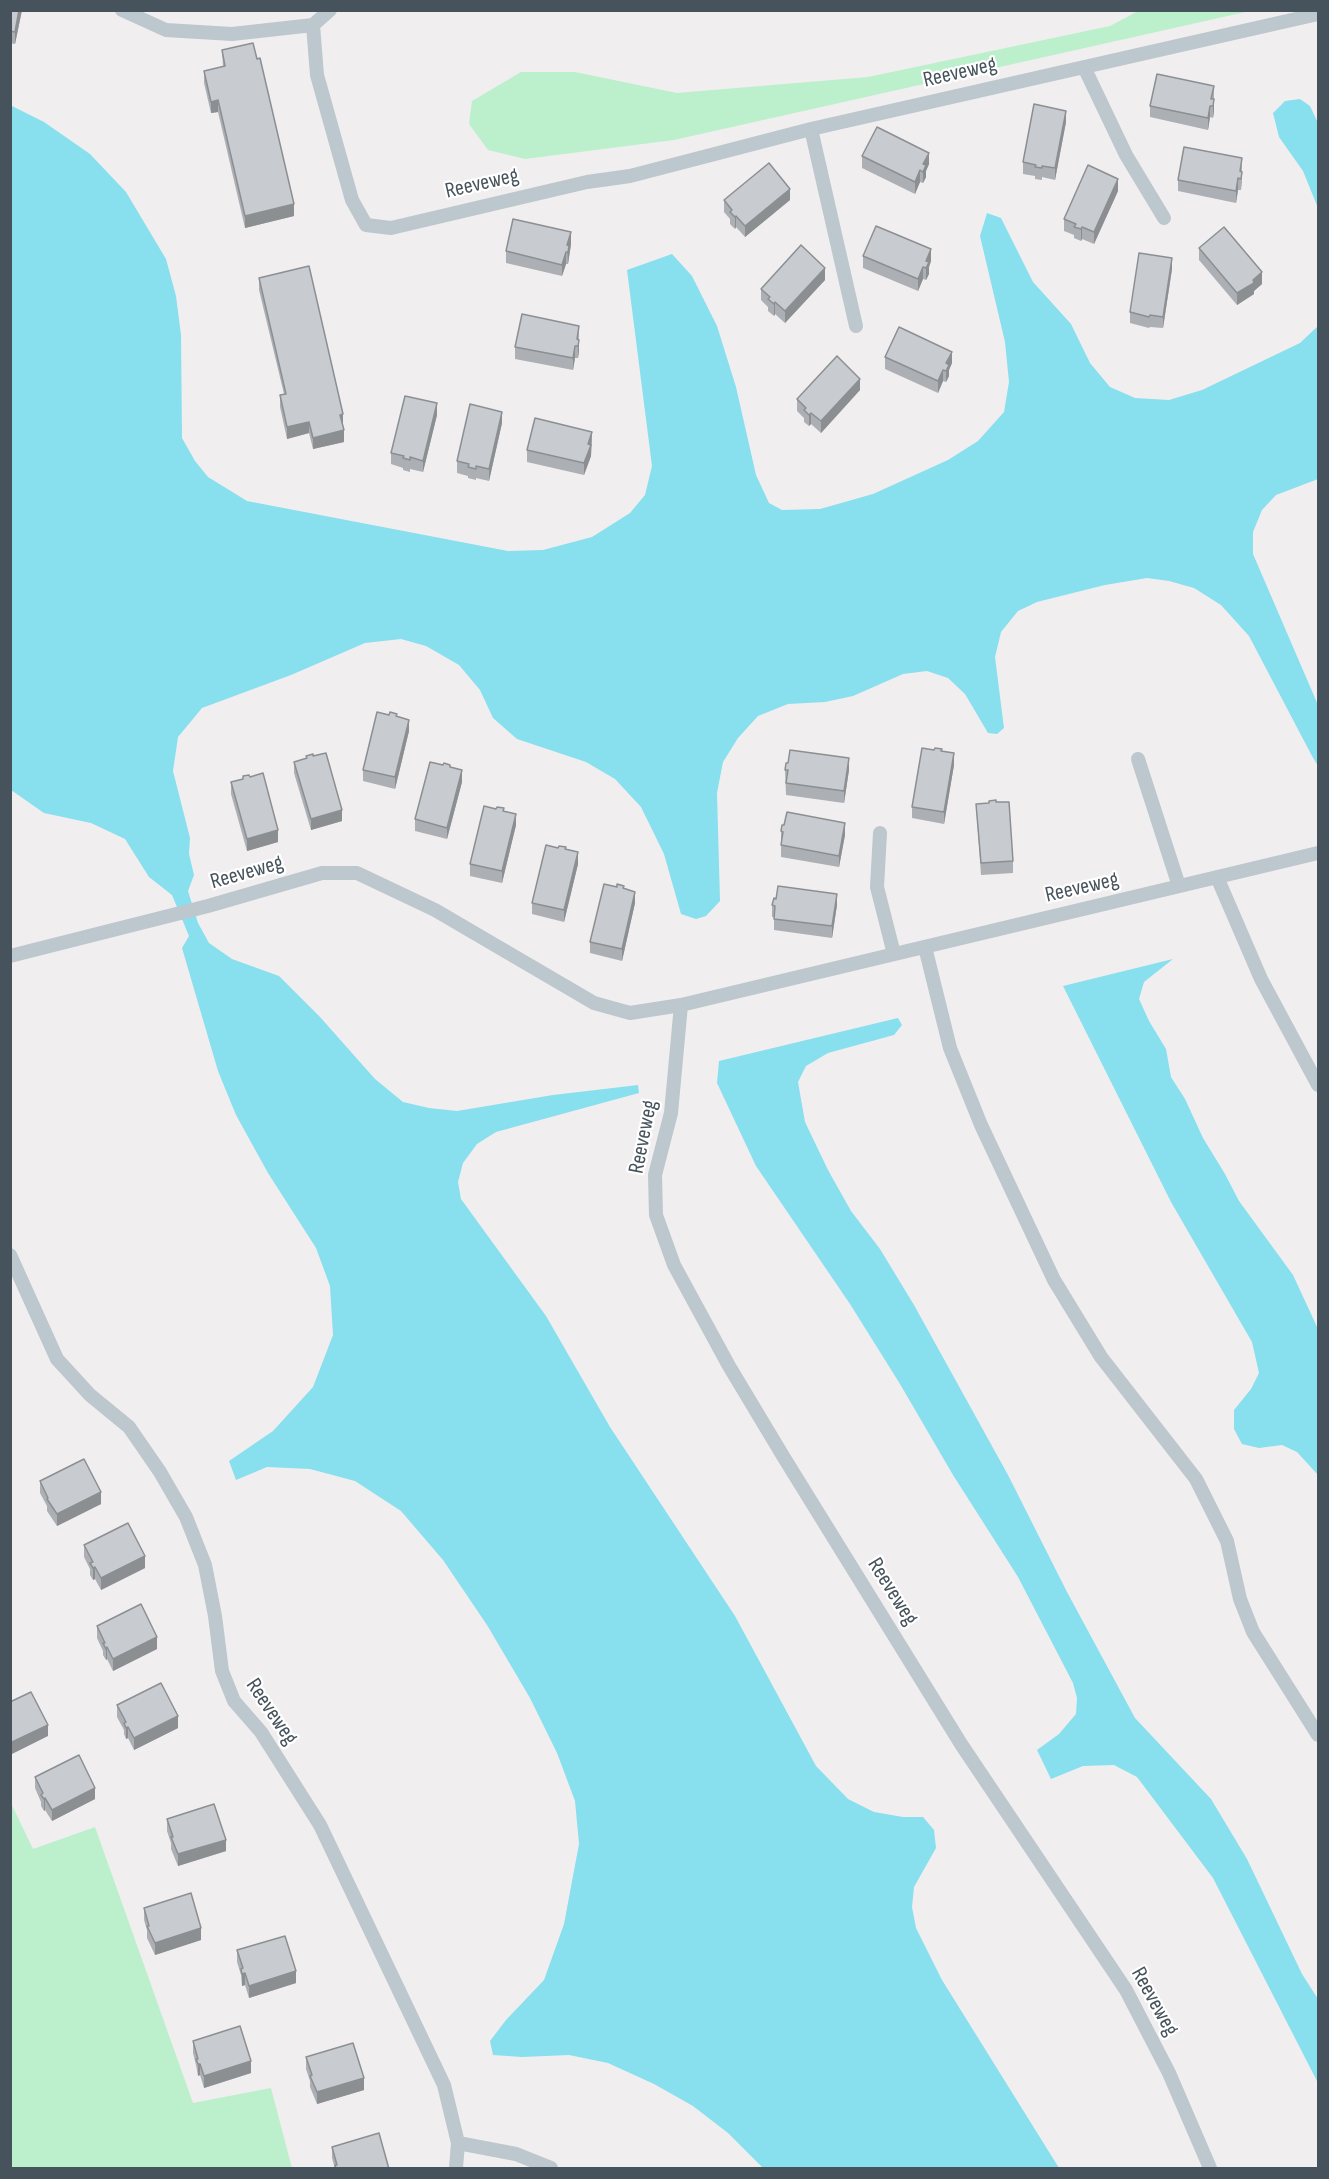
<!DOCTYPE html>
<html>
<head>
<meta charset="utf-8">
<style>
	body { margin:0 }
	#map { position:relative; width:1329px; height:2179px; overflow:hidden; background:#f1eeef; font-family:"Sofia Sans Condensed",sans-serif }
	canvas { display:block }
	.frame { position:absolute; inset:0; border:12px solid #46535c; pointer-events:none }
</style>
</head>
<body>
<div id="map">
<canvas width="1329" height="2179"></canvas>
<div class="frame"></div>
</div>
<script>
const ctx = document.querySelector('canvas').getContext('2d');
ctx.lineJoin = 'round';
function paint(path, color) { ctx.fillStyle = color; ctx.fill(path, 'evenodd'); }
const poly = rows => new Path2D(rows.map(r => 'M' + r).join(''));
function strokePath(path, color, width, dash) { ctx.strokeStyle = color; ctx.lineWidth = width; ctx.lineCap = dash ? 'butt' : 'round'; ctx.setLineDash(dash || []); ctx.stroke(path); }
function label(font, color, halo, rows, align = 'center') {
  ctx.font = font + ' "Sofia Sans Condensed",sans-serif'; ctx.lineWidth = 4.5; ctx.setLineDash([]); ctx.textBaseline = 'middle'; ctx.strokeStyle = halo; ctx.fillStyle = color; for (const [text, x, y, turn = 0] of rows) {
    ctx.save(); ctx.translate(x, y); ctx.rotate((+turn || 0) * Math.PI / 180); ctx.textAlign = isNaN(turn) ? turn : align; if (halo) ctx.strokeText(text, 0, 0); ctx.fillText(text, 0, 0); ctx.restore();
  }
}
const green = poly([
	[1138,11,1250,11,674,140,525,159,488,150,469,124,472,101,521,72,575,72,677,93,868,77,1110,26],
	[10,1801,33,1849,95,1827,193,2103,271,2088,292,2168,11,2168]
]);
const water = poly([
	[1300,99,1310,106,1318,123,1318,208,1303,171,1279,137,1273,113,1285,101],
	[10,105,44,122,90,154,126,192,166,259,176,296,181,335,182,438,195,461,208,477,247,501,508,551,543,550,592,537,630,513,645,495,652,466,627,270,672,254,692,276,717,326,736,387,756,475,769,503,782,510,820,509,873,494,948,460,978,441,1004,412,1009,382,1005,342,980,236,987,213,1001,218,1033,282,1071,324,1090,363,1110,387,1135,398,1169,400,1202,390,1300,343,1318,326,1318,479,1276,495,1262,510,1253,532,1253,554,1318,705,1318,766,1312,756,1249,636,1221,605,1194,588,1169,581,1147,578,1105,585,1037,602,1018,611,1001,632,995,657,1004,728,997,734,988,733,965,694,948,678,927,671,903,674,853,696,825,702,788,704,758,716,738,738,723,762,717,793,720,901,706,916,696,919,681,914,664,854,641,807,615,779,586,762,517,739,493,718,480,690,459,665,426,646,401,639,365,643,291,675,202,708,178,737,173,771,190,838,189,854,194,875,188,891,198,923,209,943,232,959,279,976,320,1017,375,1079,403,1102,429,1108,457,1111,553,1095,638,1085,639,1093,496,1132,477,1144,463,1163,458,1182,461,1199,546,1316,610,1427,735,1616,816,1766,848,1799,874,1812,903,1817,923,1817,934,1830,936,1848,914,1887,912,1907,916,1928,942,1980,1059,2168,763,2168,728,2133,693,2106,654,2084,608,2063,569,2055,522,2057,493,2055,490,2041,506,2020,544,1980,564,1924,579,1844,575,1801,557,1753,530,1698,487,1625,443,1560,401,1511,355,1481,310,1469,267,1467,236,1480,229,1461,273,1431,313,1387,333,1335,330,1286,316,1248,268,1173,236,1115,218,1071,182,948,189,936,172,895,149,877,125,839,91,823,44,813,11,790],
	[1173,959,1144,982,1139,999,1149,1021,1166,1049,1171,1077,1185,1099,1203,1138,1225,1174,1239,1201,1293,1275,1318,1329,1318,1475,1297,1452,1282,1445,1259,1448,1242,1444,1234,1429,1234,1410,1251,1389,1259,1373,1252,1342,1171,1202,1063,986],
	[898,1018,902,1025,894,1035,828,1053,806,1066,798,1082,805,1122,828,1170,851,1211,880,1249,914,1305,1008,1475,1067,1592,1135,1718,1211,1799,1247,1859,1302,1974,1318,1999,1318,2083,1213,1878,1137,1777,1114,1765,1083,1766,1051,1779,1037,1750,1059,1734,1076,1714,1077,1698,1073,1683,1018,1577,953,1475,900,1384,850,1304,756,1166,717,1083,719,1061]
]);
const lane = poly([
	[122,10,166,30,232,34,313,25,330,10],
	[313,25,317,75,352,200,366,225,391,228,587,182,630,176,811,129,1318,14],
	[1084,67,1126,155,1164,218],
	[811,129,856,326],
	[1138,759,1179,886],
	[880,833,877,887,894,954],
	[1217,877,1261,979,1318,1085],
	[925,947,950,1048,981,1125,1054,1280,1101,1357,1196,1479,1227,1541,1240,1599,1253,1632,1318,1735],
	[10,956,208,906,322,873,357,873,435,910,594,1003,630,1013,681,1005,1318,853],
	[681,1005,671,1113,655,1175,656,1215,674,1265,729,1366,783,1456,961,1744,1126,1990,1169,2073,1210,2168],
	[10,1255,57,1359,90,1395,129,1427,160,1472,186,1517,205,1565,215,1616,222,1671,234,1701,261,1732,320,1825,444,2085,458,2143,456,2168],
	[458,2143,516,2154,551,2168]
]);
const wall = poly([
	[10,10,22,10,15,44,10,43],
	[222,50,294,216,245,228,218,112,211,113,204,83,204,71,223,67],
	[1214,86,1214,111,1213,118,1210,117,1208,130,1150,117,1150,106],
	[1066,122,1055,180,1042,177,1042,180,1035,179,1035,176,1023,174,1023,162],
	[862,156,929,164,926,171,926,177,923,183,920,182,915,194,862,168],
	[1242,158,1242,183,1241,190,1238,190,1236,203,1178,191,1178,180],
	[1118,191,1094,244,1082,239,1081,241,1074,238,1074,235,1064,231,1064,219],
	[724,200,790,200,745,237,736,227,735,229,730,224,730,219,724,212],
	[571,244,568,264,566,264,562,276,506,263,506,251],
	[1199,248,1262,284,1254,291,1254,294,1237,305,1199,260],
	[863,256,931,261,929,267,929,274,926,280,923,279,918,291,863,268],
	[1172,269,1163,328,1150,327,1149,328,1130,323,1130,312],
	[259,278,343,426,344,442,313,449,309,433,287,439,280,407,280,395,284,394,259,290],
	[825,280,785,323,775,314,774,316,768,311,768,307,761,300,761,289],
	[579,326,579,351,578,358,575,358,573,370,515,359,515,347],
	[885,357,952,363,949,370,949,376,946,382,943,381,938,393,885,369],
	[860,390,821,433,811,424,809,426,804,422,804,418,797,411,797,399],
	[437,415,423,472,410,469,410,472,403,470,403,468,391,464,391,453],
	[502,423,489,481,476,478,476,480,468,478,468,476,457,473,457,461],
	[592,432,591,456,584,475,527,462,527,450],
	[397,717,409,731,395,789,363,781,363,770],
	[942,751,954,765,944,824,912,818,912,807],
	[306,756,342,821,311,830,294,773,294,762,306,758],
	[450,767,462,782,447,839,415,831,415,819],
	[785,770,849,770,844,803,786,795],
	[243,776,278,842,247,851,231,794,231,782,243,779],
	[989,801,996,802,1013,861,1013,873,981,875,976,804,989,803],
	[504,811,516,825,502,883,470,876,470,864],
	[781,831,845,835,839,867,781,857],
	[566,850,578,864,564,922,532,914,532,903],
	[624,888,635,903,622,961,590,953,590,942],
	[772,905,837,905,832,938,774,930,774,917,772,917],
	[40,1481,101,1504,57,1526,47,1511,47,1506,40,1493],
	[84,1545,145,1568,101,1590,95,1579,93,1580,90,1575,90,1569,84,1557],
	[97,1626,157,1649,113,1671,107,1659,106,1660,103,1655,103,1651,97,1638],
	[117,1705,178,1728,134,1750,128,1738,126,1739,124,1734,124,1730,117,1717],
	[35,1777,95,1799,52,1821,45,1810,44,1811,41,1806,41,1802,35,1788],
	[167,1819,226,1851,178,1866,171,1849,171,1843,167,1831],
	[144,1908,201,1940,155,1955,147,1938,147,1930,144,1920],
	[237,1950,296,1983,249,1998,245,1985,242,1986,241,1975,237,1962],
	[193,2041,251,2073,204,2088,200,2075,198,2076,196,2065,193,2053],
	[306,2057,364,2090,317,2104,310,2087,310,2081,306,2069],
	[332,2147,389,2169,335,2169,332,2158]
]);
const shadedWall = poly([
	[19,10,22,10,15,44,15,32],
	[1214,99,1214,111,1213,118,1213,106],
	[218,100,218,112,211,113,211,102],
	[1210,106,1210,117,1208,130,1208,118],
	[1066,111,1066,122,1055,180,1055,168],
	[929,153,929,164,926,171,926,177,923,183,923,164],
	[920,170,920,182,915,194,915,182],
	[1238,178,1238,190,1236,203,1236,191],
	[1118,179,1118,191,1094,244,1094,232],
	[790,189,790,200,745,237,745,226],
	[294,204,294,216,245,228,245,216],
	[736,216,736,227,735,229,735,217],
	[1082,227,1082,239,1081,241,1081,229],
	[571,232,571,244,568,264,567,245],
	[931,249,931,261,929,267,929,274,926,280,926,261],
	[566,252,566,264,562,276,562,265],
	[1172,258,1172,269,1163,328,1163,317],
	[923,267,923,279,918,291,918,279],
	[825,268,825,280,785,323,785,311],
	[1262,272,1262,284,1254,291,1254,294,1237,305,1237,293],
	[775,302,775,314,774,316,774,304],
	[579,340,579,351,578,358,578,346],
	[575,346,575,358,573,370,573,358],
	[952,352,952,363,949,370,949,376,946,382,946,363],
	[943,370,943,381,938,393,938,381],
	[860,379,860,390,821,433,821,421],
	[437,403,437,415,423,472,423,461],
	[502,412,502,423,489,481,489,469],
	[811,413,811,424,809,426,809,415],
	[343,414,343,426,340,426,340,415],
	[309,422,309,433,287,439,287,427],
	[344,430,344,442,313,449,313,438],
	[592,432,591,456,584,475,584,463],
	[409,720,409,731,395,789,395,777],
	[954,753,954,765,944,824,944,812],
	[849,758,849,770,844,803,844,791],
	[462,770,462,782,447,839,447,828],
	[342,810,342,821,311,830,311,819],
	[516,814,516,825,502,883,502,871],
	[845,823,845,835,839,867,839,856],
	[278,830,278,842,247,851,247,839],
	[578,852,578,864,564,922,564,910],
	[635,892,635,903,622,961,622,949],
	[837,894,837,905,832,938,832,926],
	[101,1492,101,1504,57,1526,57,1514],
	[145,1556,145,1568,101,1590,101,1578],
	[95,1567,95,1579,93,1580,93,1568],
	[157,1637,157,1649,113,1671,113,1659],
	[107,1647,107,1659,106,1660,106,1649],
	[178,1716,178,1728,134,1750,134,1738],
	[48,1725,48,1736,10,1755,10,1743],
	[128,1727,128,1738,126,1739,126,1728],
	[95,1788,95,1799,52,1821,52,1810],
	[45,1798,45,1810,44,1811,44,1799],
	[226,1840,226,1851,178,1866,178,1854],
	[201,1928,201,1940,155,1955,155,1943],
	[296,1971,296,1983,249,1998,249,1986],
	[245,1973,245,1985,242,1986,242,1974],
	[251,2061,251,2073,204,2088,204,2076],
	[198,2064,200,2064,200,2075,198,2076],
	[364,2078,364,2090,317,2104,317,2092]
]);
const building = poly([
	[10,10,19,10,15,32,10,31,10,10],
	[253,43,257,59,260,58,294,204,245,216,218,100,211,102,204,71,225,66,222,50,253,43],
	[1157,74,1214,86,1211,99,1214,99,1213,106,1210,106,1208,118,1150,106,1157,74],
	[1034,104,1066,111,1055,168,1042,166,1042,168,1035,167,1036,165,1023,162,1034,104],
	[877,127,929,153,923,164,926,165,923,172,920,170,915,182,862,156,877,127],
	[1184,147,1242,158,1240,171,1242,172,1241,179,1238,178,1236,191,1178,180,1184,147],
	[769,163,790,189,745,226,736,216,735,217,730,212,732,210,724,200,769,163],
	[1088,165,1118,179,1094,232,1082,227,1081,229,1074,227,1076,224,1064,219,1088,165],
	[513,219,571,232,567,245,569,246,568,252,566,252,562,265,506,251,513,219],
	[876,226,931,249,926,261,929,262,926,268,923,267,918,279,863,256,876,226],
	[1224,227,1262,272,1253,280,1254,283,1237,293,1199,248,1224,227],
	[801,245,825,268,785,311,775,302,774,304,768,299,770,297,761,289,801,245],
	[1139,253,1172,258,1163,317,1150,315,1149,317,1130,312,1139,253],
	[309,266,343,414,340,415,344,430,313,438,309,422,287,427,280,395,286,394,259,278,309,266],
	[522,314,579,326,577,339,579,340,578,346,575,346,573,358,515,347,522,314],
	[899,327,952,352,946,363,949,365,946,371,943,370,938,381,885,357,899,327],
	[837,356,860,379,821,421,811,413,809,415,804,410,806,408,797,399,837,356],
	[405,396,437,403,423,461,410,457,410,460,403,458,404,456,391,453,405,396],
	[470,404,502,412,489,469,476,466,476,469,468,467,469,464,457,461,470,404],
	[535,418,592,432,588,444,591,445,584,463,527,450,535,418],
	[377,712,389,715,390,712,397,714,396,716,409,720,395,777,363,770,377,712],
	[922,748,934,750,935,748,942,749,941,751,954,753,944,812,912,807,922,748],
	[790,750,849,758,844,791,786,783,788,770,785,770,786,763,788,763,790,750],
	[326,753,342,810,311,819,294,762,307,758,306,756,313,754,313,756,326,753],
	[430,762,443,765,444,763,450,765,450,767,462,770,447,828,415,819,430,762],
	[263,773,278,830,247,839,231,782,243,779,243,776,249,775,250,777,263,773],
	[996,800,996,802,1009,802,1013,861,981,863,976,804,989,803,989,801,996,800],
	[484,806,496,809,497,807,504,808,503,811,516,814,502,871,470,864,484,806],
	[787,812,845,823,839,856,781,845,783,832,781,831,782,825,784,825,787,812],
	[546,845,558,848,559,846,566,847,565,849,578,852,564,910,532,903,546,845],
	[604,884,617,887,617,884,624,886,623,888,635,892,622,949,590,942,604,884],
	[778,886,837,894,832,926,774,919,775,906,772,905,774,898,776,899,778,886],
	[84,1459,101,1492,57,1514,47,1499,48,1498,40,1481,84,1459],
	[128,1523,145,1556,101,1578,95,1567,93,1568,90,1563,93,1562,84,1545,128,1523],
	[141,1604,157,1637,113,1659,107,1647,106,1649,103,1643,105,1643,97,1626,141,1604],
	[161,1683,178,1716,134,1738,128,1727,126,1728,124,1723,126,1722,117,1705,161,1683],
	[31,1692,48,1725,10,1743,10,1702,31,1692],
	[79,1755,95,1788,52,1810,45,1798,44,1799,41,1795,43,1793,35,1777,79,1755],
	[214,1804,226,1840,178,1854,171,1837,173,1837,167,1819,214,1804],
	[191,1893,201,1928,155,1943,147,1926,149,1926,144,1908,191,1893],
	[285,1936,296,1971,249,1986,245,1973,242,1974,241,1969,243,1968,237,1950,285,1936],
	[240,2026,251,2061,204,2076,200,2064,198,2064,196,2059,198,2059,193,2041,240,2026],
	[353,2043,364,2078,317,2092,310,2076,312,2075,306,2057,353,2043],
	[379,2133,389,2169,336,2169,335,2165,337,2165,332,2147,379,2133]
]);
const streetNames = [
	["Reeveweg",960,73,-13],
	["Reeveweg",482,184,-13],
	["Reeveweg",247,873,-16],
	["Reeveweg",1082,888,-13],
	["Reeveweg",644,1137,-79],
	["Reeveweg",892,1592,58],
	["Reeveweg",271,1712,56],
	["Reeveweg",1154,2002,61]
];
paint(green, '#bcf0cc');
paint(water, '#88dfee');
strokePath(lane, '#bcc7ce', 14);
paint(wall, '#acafb4');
paint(shadedWall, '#8c8f92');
paint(building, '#c8ccd1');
strokePath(building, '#8c8f92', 1.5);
label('22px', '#46535c', '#fff', streetNames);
</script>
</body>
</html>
